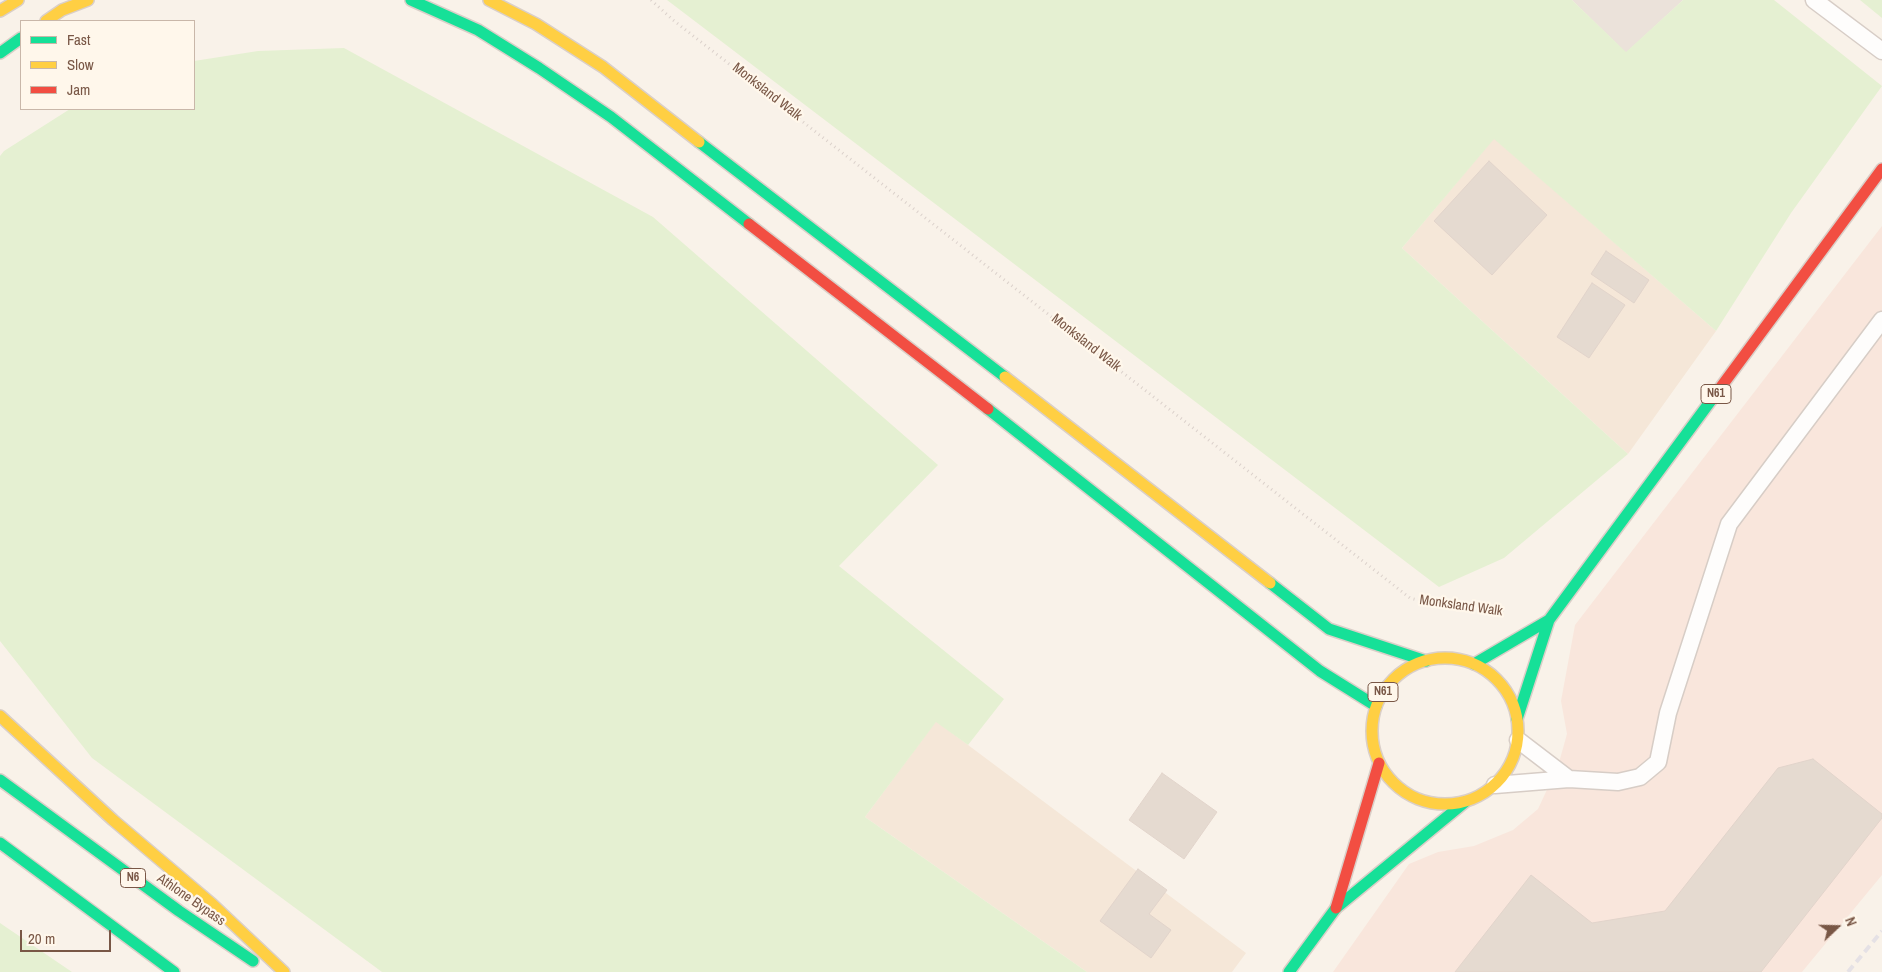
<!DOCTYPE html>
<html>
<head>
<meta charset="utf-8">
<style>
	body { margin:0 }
	#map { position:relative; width:1882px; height:972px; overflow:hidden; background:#f9f2e9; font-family:"Archivo Narrow",sans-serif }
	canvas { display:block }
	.legend { position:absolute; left:20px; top:20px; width:175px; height:90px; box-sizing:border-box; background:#fff7eb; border:1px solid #c9b7a9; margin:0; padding:6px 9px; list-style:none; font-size:15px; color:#795746 }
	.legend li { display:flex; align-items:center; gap:10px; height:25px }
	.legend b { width:25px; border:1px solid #c9b7a9 }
	.north { position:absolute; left:1812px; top:902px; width:50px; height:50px; -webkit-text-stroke:4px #fff7eb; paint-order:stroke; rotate:69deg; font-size:14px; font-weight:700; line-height:20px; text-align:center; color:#795746 }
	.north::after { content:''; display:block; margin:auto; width:18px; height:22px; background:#795746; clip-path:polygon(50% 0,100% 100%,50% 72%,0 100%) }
	.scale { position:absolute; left:20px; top:930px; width:91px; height:22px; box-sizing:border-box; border:2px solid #795746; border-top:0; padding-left:6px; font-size:15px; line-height:18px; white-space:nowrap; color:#795746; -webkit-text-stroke:4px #fff7eb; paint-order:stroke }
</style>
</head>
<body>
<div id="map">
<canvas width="1882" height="972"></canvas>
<ul class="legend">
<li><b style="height:6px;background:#16e098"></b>Fast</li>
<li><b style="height:6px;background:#ffcf43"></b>Slow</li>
<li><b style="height:6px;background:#f24e42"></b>Jam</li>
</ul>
<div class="north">N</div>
<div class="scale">20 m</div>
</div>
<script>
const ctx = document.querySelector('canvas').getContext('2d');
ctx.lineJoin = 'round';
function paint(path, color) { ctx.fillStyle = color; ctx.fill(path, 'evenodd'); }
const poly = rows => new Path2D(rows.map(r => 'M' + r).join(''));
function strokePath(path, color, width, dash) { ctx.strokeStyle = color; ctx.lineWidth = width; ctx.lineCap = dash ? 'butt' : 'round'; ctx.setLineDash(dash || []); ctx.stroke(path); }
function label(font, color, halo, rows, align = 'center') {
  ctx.font = font + ' "Archivo Narrow",sans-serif'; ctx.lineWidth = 4.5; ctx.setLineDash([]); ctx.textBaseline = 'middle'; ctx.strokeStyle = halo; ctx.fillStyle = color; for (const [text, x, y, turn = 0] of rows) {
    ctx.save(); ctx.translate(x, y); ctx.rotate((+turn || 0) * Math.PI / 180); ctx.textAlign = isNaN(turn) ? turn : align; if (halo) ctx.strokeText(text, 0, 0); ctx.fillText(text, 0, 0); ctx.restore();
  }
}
const residential = poly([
	[1494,138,1716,331,1628,454,1402,248],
	[936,721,1246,953,1232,972,1087,972,865,817]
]);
const commercial = poly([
	[1882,226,1882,875,1802,972,1333,972,1409,864,1438,852,1474,846,1513,830,1538,809,1558,766,1567,734,1561,701,1575,625]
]);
const industrial = poly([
	[1572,0,1683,0,1626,53]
]);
const green = poly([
	[667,0,1572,0,1626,52,1683,0,1774,0,1882,86,1791,213,1716,331,1494,139,1402,248,1628,454,1504,558,1439,587],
	[1860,0,1882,0,1882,18],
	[344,48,653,217,938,465,839,566,1004,699,968,745,936,722,865,817,1087,972,382,972,92,758,0,641,0,156,4,151,70,109,194,109,194,61,258,51],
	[0,923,72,972,0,972]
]);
const building = poly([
	[1489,161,1547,215,1492,275,1434,221,1489,161],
	[1606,251,1649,280,1634,303,1591,274,1606,251],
	[1592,283,1625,305,1589,358,1557,337,1592,283],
	[1813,759,1882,814,1882,818,1761,972,1455,972,1531,875,1592,923,1665,911,1778,768,1813,759],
	[1162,773,1217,812,1184,859,1129,820,1162,773],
	[1138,869,1167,890,1149,914,1171,930,1151,958,1100,921,1138,869]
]);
const path = poly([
	[651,0,673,20,1410,598,1440,606,1463,606,1504,612]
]);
const lane = poly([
	[1814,0,1882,51],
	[1518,740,1569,779],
	[1495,785,1569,779,1618,782,1640,777,1658,762,1668,713,1729,524,1882,320]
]);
const fast = poly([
	[411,0,478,30,539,68,611,117,749,224],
	[0,53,21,38],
	[699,142,1005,377],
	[988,409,1320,671,1376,706],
	[1270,583,1329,629,1426,661],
	[1474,664,1549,620],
	[1517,719,1549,620,1718,391],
	[0,780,179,911,253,961],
	[0,843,174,972],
	[1289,972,1336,908,1465,802]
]);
const slow = poly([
	[489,0,536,24,603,67,699,142],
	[0,11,18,0],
	[46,21,62,10,88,0],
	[1005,377,1270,583],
	'1372 731a73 73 0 1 1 146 0a73 73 0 1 1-146 0Z',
	[0,716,113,820,212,904,284,972]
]);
const jam = poly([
	[749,224,988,409],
	[1718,391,1882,169],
	[1336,908,1379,763]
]);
const rail = poly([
	[1848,972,1882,931]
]);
const shields = [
	[1716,394,30],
	[1383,692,30],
	[133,878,25]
];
const shieldNames = [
	["N61",1716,394],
	["N61",1383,692],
	["N6",133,878]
];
const streetNames = [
	["Monksland Walk",767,92,38],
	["Monksland Walk",1086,343,38],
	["Monksland Walk",1461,606,8],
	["Athlone Bypass",191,900,35]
];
paint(residential, '#f5e7d8');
paint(commercial, '#f9e6dc');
paint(industrial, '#ebe2da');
paint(green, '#e5f0d2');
paint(building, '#e5dad0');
strokePath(building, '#e2d4cb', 1);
strokePath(lane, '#d7cdc6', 19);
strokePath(fast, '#dacfc8', 14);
strokePath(slow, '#dacfc8', 14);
strokePath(jam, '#dacfc8', 14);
strokePath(path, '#dbd1cb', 3, [1, 4]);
strokePath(lane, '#fefdfc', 16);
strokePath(fast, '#16e098', 11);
strokePath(slow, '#ffcf43', 11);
strokePath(jam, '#f24e42', 11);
strokePath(rail, '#e5e1e5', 4, [8, 5]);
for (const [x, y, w] of shields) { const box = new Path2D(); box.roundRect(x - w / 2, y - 9.5, w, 19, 4); ctx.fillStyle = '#fff7eb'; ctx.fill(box); strokePath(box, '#795746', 1); }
label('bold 12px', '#795746', null, shieldNames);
label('14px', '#795746', '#fff7eb', streetNames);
</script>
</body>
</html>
